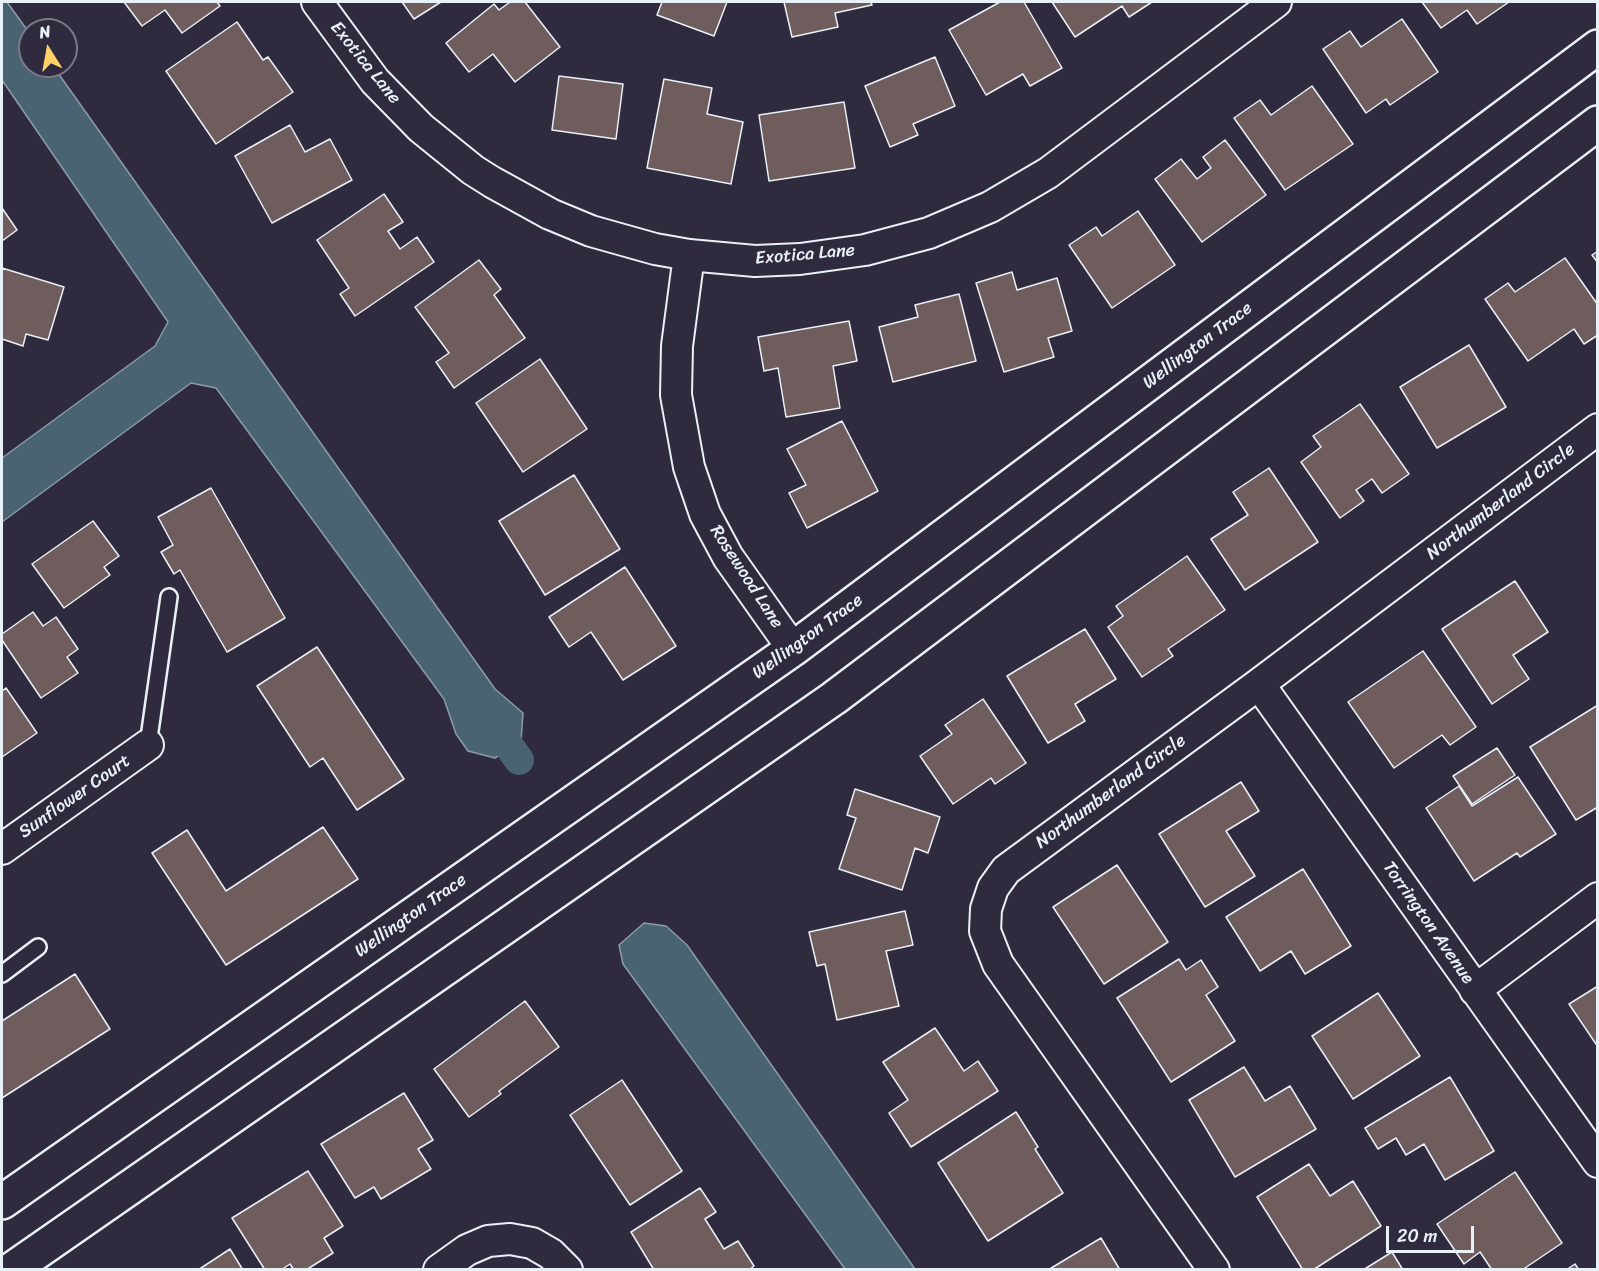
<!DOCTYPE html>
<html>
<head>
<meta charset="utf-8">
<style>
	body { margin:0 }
	#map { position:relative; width:1599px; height:1271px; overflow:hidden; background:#2f2a3d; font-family:Sriracha,sans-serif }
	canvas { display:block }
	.frame { position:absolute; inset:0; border:3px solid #e8f1f8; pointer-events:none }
	.north { position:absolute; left:18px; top:18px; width:60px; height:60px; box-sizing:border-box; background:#2f2a3d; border:2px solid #797a88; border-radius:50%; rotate:349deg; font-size:16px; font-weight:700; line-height:24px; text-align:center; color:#e8f1f8 }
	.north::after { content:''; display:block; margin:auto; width:21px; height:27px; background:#ffd166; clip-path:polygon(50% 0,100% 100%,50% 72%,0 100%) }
	.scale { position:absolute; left:1386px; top:1226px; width:88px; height:27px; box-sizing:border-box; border:3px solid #e8f1f8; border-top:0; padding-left:8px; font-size:18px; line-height:21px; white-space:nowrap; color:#e8f1f8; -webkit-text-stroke:4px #2f2a3d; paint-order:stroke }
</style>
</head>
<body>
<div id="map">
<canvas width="1599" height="1271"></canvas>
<div class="frame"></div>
<div class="north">N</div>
<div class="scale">20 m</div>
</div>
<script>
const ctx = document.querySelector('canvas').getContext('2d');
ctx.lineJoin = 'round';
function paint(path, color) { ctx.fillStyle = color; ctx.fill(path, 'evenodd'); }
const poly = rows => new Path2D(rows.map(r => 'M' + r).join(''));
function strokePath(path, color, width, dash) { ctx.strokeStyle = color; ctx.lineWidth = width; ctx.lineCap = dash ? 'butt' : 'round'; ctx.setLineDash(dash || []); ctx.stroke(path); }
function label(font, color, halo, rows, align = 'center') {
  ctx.font = font + ' Sriracha,sans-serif'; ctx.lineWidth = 6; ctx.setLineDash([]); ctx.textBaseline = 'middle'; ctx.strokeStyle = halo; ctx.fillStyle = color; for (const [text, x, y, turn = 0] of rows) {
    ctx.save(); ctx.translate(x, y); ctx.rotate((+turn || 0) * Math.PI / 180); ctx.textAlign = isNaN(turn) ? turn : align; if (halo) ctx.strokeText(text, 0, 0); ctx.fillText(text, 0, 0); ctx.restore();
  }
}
const water = poly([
	[2,2,7,2,30,34,30,66,53,66,495,689,523,713,521,741,495,758,468,751,456,734,444,699,216,388,191,383,2,522,2,458,155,346,168,322,2,80,2,2],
	[644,923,666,926,687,945,915,1269,845,1269,623,964,619,945,644,923]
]);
const canal = poly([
	[486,714,519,760]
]);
const building = poly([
	[124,2,217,2,220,6,182,33,165,10,142,26,124,2],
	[402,2,441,2,414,19,402,2],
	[510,2,525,2,560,47,515,82,493,54,469,72,446,43,494,4,499,10,510,2],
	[662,2,727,2,714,36,657,15,662,2],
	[784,2,871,2,872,5,835,13,838,27,792,37,784,2],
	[1000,2,1024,2,1062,68,1030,86,1023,74,986,95,949,30,1000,2],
	[1052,2,1152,2,1129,17,1122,6,1075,37,1052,2],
	[1422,2,1509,2,1477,24,1467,10,1441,28,1422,2],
	[1402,19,1438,72,1390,105,1386,99,1366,113,1323,49,1350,31,1361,47,1402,19],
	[237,22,263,60,268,57,293,92,216,144,166,71,237,22],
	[935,57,955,106,913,124,918,135,890,147,865,86,935,57],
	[559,76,623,84,616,139,552,130,559,76],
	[664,79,712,88,707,114,743,122,731,184,647,168,664,79],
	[1312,86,1353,144,1285,190,1234,118,1260,100,1271,115,1312,86],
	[844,102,855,168,769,181,759,115,844,102],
	[290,125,305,152,330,139,352,180,272,223,235,156,290,125],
	[1225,140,1266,195,1202,242,1155,179,1181,159,1197,179,1211,168,1203,157,1225,140],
	[384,194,403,222,388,231,400,249,417,237,434,262,355,316,340,294,349,288,317,240,384,194],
	[2,208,17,230,2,241,2,208],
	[1138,211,1175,265,1112,308,1069,245,1096,227,1102,236,1138,211],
	[1598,251,1598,263,1592,255,1598,251],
	[1565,258,1598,305,1598,335,1584,344,1574,329,1528,361,1485,299,1508,283,1515,292,1565,258],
	[479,260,501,289,494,295,525,338,454,388,436,362,449,353,415,307,479,260],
	[2,268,64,287,48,340,26,334,23,346,2,339,2,268],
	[1012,272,1017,290,1057,278,1072,331,1048,338,1054,357,1004,372,976,283,1012,272],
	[959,294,976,361,893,382,879,327,918,317,915,305,959,294],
	[849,321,857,361,833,366,840,408,786,417,778,368,764,371,758,337,849,321],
	[1469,345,1506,407,1437,448,1400,387,1469,345],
	[540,359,587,429,523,472,476,403,540,359],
	[1360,404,1409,474,1382,493,1372,479,1356,490,1364,501,1340,518,1301,462,1321,447,1313,436,1360,404],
	[842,421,878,491,807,528,789,493,806,485,787,449,842,421],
	[1269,468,1318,542,1245,590,1211,539,1248,515,1233,492,1269,468],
	[574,475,620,549,545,595,499,521,574,475],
	[211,488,285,618,227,652,180,570,174,574,161,552,173,545,158,517,211,488],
	[93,521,119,556,104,567,110,575,64,608,32,564,93,521],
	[1187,556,1225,610,1168,649,1173,656,1142,677,1108,627,1123,616,1116,606,1187,556],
	[625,567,676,646,623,680,591,632,569,647,549,617,625,567],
	[1515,581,1548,632,1513,655,1529,679,1492,704,1442,629,1515,581],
	[33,612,43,626,56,617,78,649,67,657,78,673,41,698,2,640,2,634,33,612],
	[1085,629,1116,679,1075,704,1085,721,1048,743,1007,676,1085,629],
	[317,647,404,779,357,810,323,758,310,767,257,686,317,647],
	[1423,651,1476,727,1450,745,1442,735,1394,768,1348,702,1423,651],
	[6,688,37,733,2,757,2,691,6,688],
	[983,699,1026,763,995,784,991,778,953,804,920,756,952,734,945,725,983,699],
	[1598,705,1598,807,1576,820,1530,747,1598,705],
	[1497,748,1515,775,1472,804,1453,776,1497,748],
	[1518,777,1556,834,1520,857,1517,853,1474,881,1426,808,1459,786,1472,806,1518,777],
	[1241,782,1259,811,1226,831,1255,876,1205,907,1159,834,1241,782],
	[855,789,940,817,928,853,915,848,902,890,839,869,856,818,847,815,855,789],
	[323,827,358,879,226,965,152,853,187,830,226,891,323,827],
	[1117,865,1168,942,1104,984,1053,907,1117,865],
	[1303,869,1351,946,1305,974,1291,951,1260,971,1226,917,1303,869],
	[905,911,913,945,886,951,899,1006,837,1020,825,964,817,966,809,932,905,911],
	[1179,959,1186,970,1201,960,1218,987,1206,995,1235,1041,1171,1082,1117,998,1179,959],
	[75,974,110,1029,2,1098,2,1021,75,974],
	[1598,986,1598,1047,1569,1004,1598,986],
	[1378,993,1420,1056,1353,1099,1312,1036,1378,993],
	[525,1001,559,1047,499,1091,501,1094,469,1117,434,1069,525,1001],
	[935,1028,964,1071,978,1061,998,1091,911,1147,889,1113,908,1100,883,1062,935,1028],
	[1244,1067,1265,1101,1290,1086,1316,1129,1235,1177,1189,1100,1244,1067],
	[1450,1077,1494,1151,1445,1180,1424,1144,1406,1155,1396,1138,1378,1149,1365,1128,1450,1077],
	[622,1080,682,1171,630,1205,570,1115,622,1080],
	[404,1093,433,1140,418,1149,431,1169,381,1199,374,1187,355,1198,321,1144,404,1093],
	[1016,1112,1038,1147,1035,1149,1063,1193,988,1241,938,1163,1016,1112],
	[1309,1164,1330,1196,1353,1181,1381,1226,1313,1270,1303,1270,1257,1197,1309,1164],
	[308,1171,343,1226,324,1238,333,1253,306,1270,294,1270,290,1264,281,1270,265,1270,232,1218,308,1171],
	[1515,1172,1562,1243,1522,1270,1492,1270,1480,1252,1464,1264,1437,1224,1515,1172],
	[700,1188,716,1212,705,1219,724,1249,738,1241,754,1266,749,1270,654,1270,631,1232,700,1188],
	[1101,1238,1120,1270,1048,1270,1101,1238],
	[230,1249,243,1270,198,1270,230,1249],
	[1392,1252,1403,1270,1363,1270,1392,1252],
	[1575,1264,1579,1270,1566,1270,1575,1264]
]);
const lane = poly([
	[148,745,169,597],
	[2,974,38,947]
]);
const street = poly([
	[317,2,375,81,421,128,473,170,492,182,550,214,591,231,655,249,689,255,755,261,800,259,865,250,929,233,990,207,1048,173,1276,2],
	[689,255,677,346,676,395,689,467,705,514,728,557,793,649],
	[1259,684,1598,1162],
	[2,849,148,745],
	[1475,990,1598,898],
	[439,1270,467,1250,488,1241,510,1239,532,1243,551,1254,567,1270],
	[1214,1270,998,964,985,931,986,909,993,888,1006,870,1259,684,1598,429]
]);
const secondary = poly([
	[2,1202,793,649,1598,47],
	[11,1270,834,698,1598,123]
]);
const streetNames = [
	["Exotica Lane",365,63,51],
	["Exotica Lane",805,255,-5],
	["Wellington Trace",1198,346,-37],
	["Northumberland Circle",1501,502,-37],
	["Rosewood Lane",746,577,57],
	["Wellington Trace",808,637,-36],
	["Northumberland Circle",1111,792,-36],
	["Sunflower Court",75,797,-35],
	["Wellington Trace",411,916,-35],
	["Torrington Avenue",1428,923,55]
];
paint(water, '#4a6372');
strokePath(water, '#899ca8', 1.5);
strokePath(canal, '#4a6372', 30);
paint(building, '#6e5d5c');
strokePath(building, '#e8f1f8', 1.5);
strokePath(lane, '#e8f1f8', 20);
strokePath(street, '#e8f1f8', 34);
strokePath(secondary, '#e8f1f8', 38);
strokePath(lane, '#2f2a3d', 15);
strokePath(street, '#2f2a3d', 30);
strokePath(secondary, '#2f2a3d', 33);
label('18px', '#e8f1f8', '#2f2a3d', streetNames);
</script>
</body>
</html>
